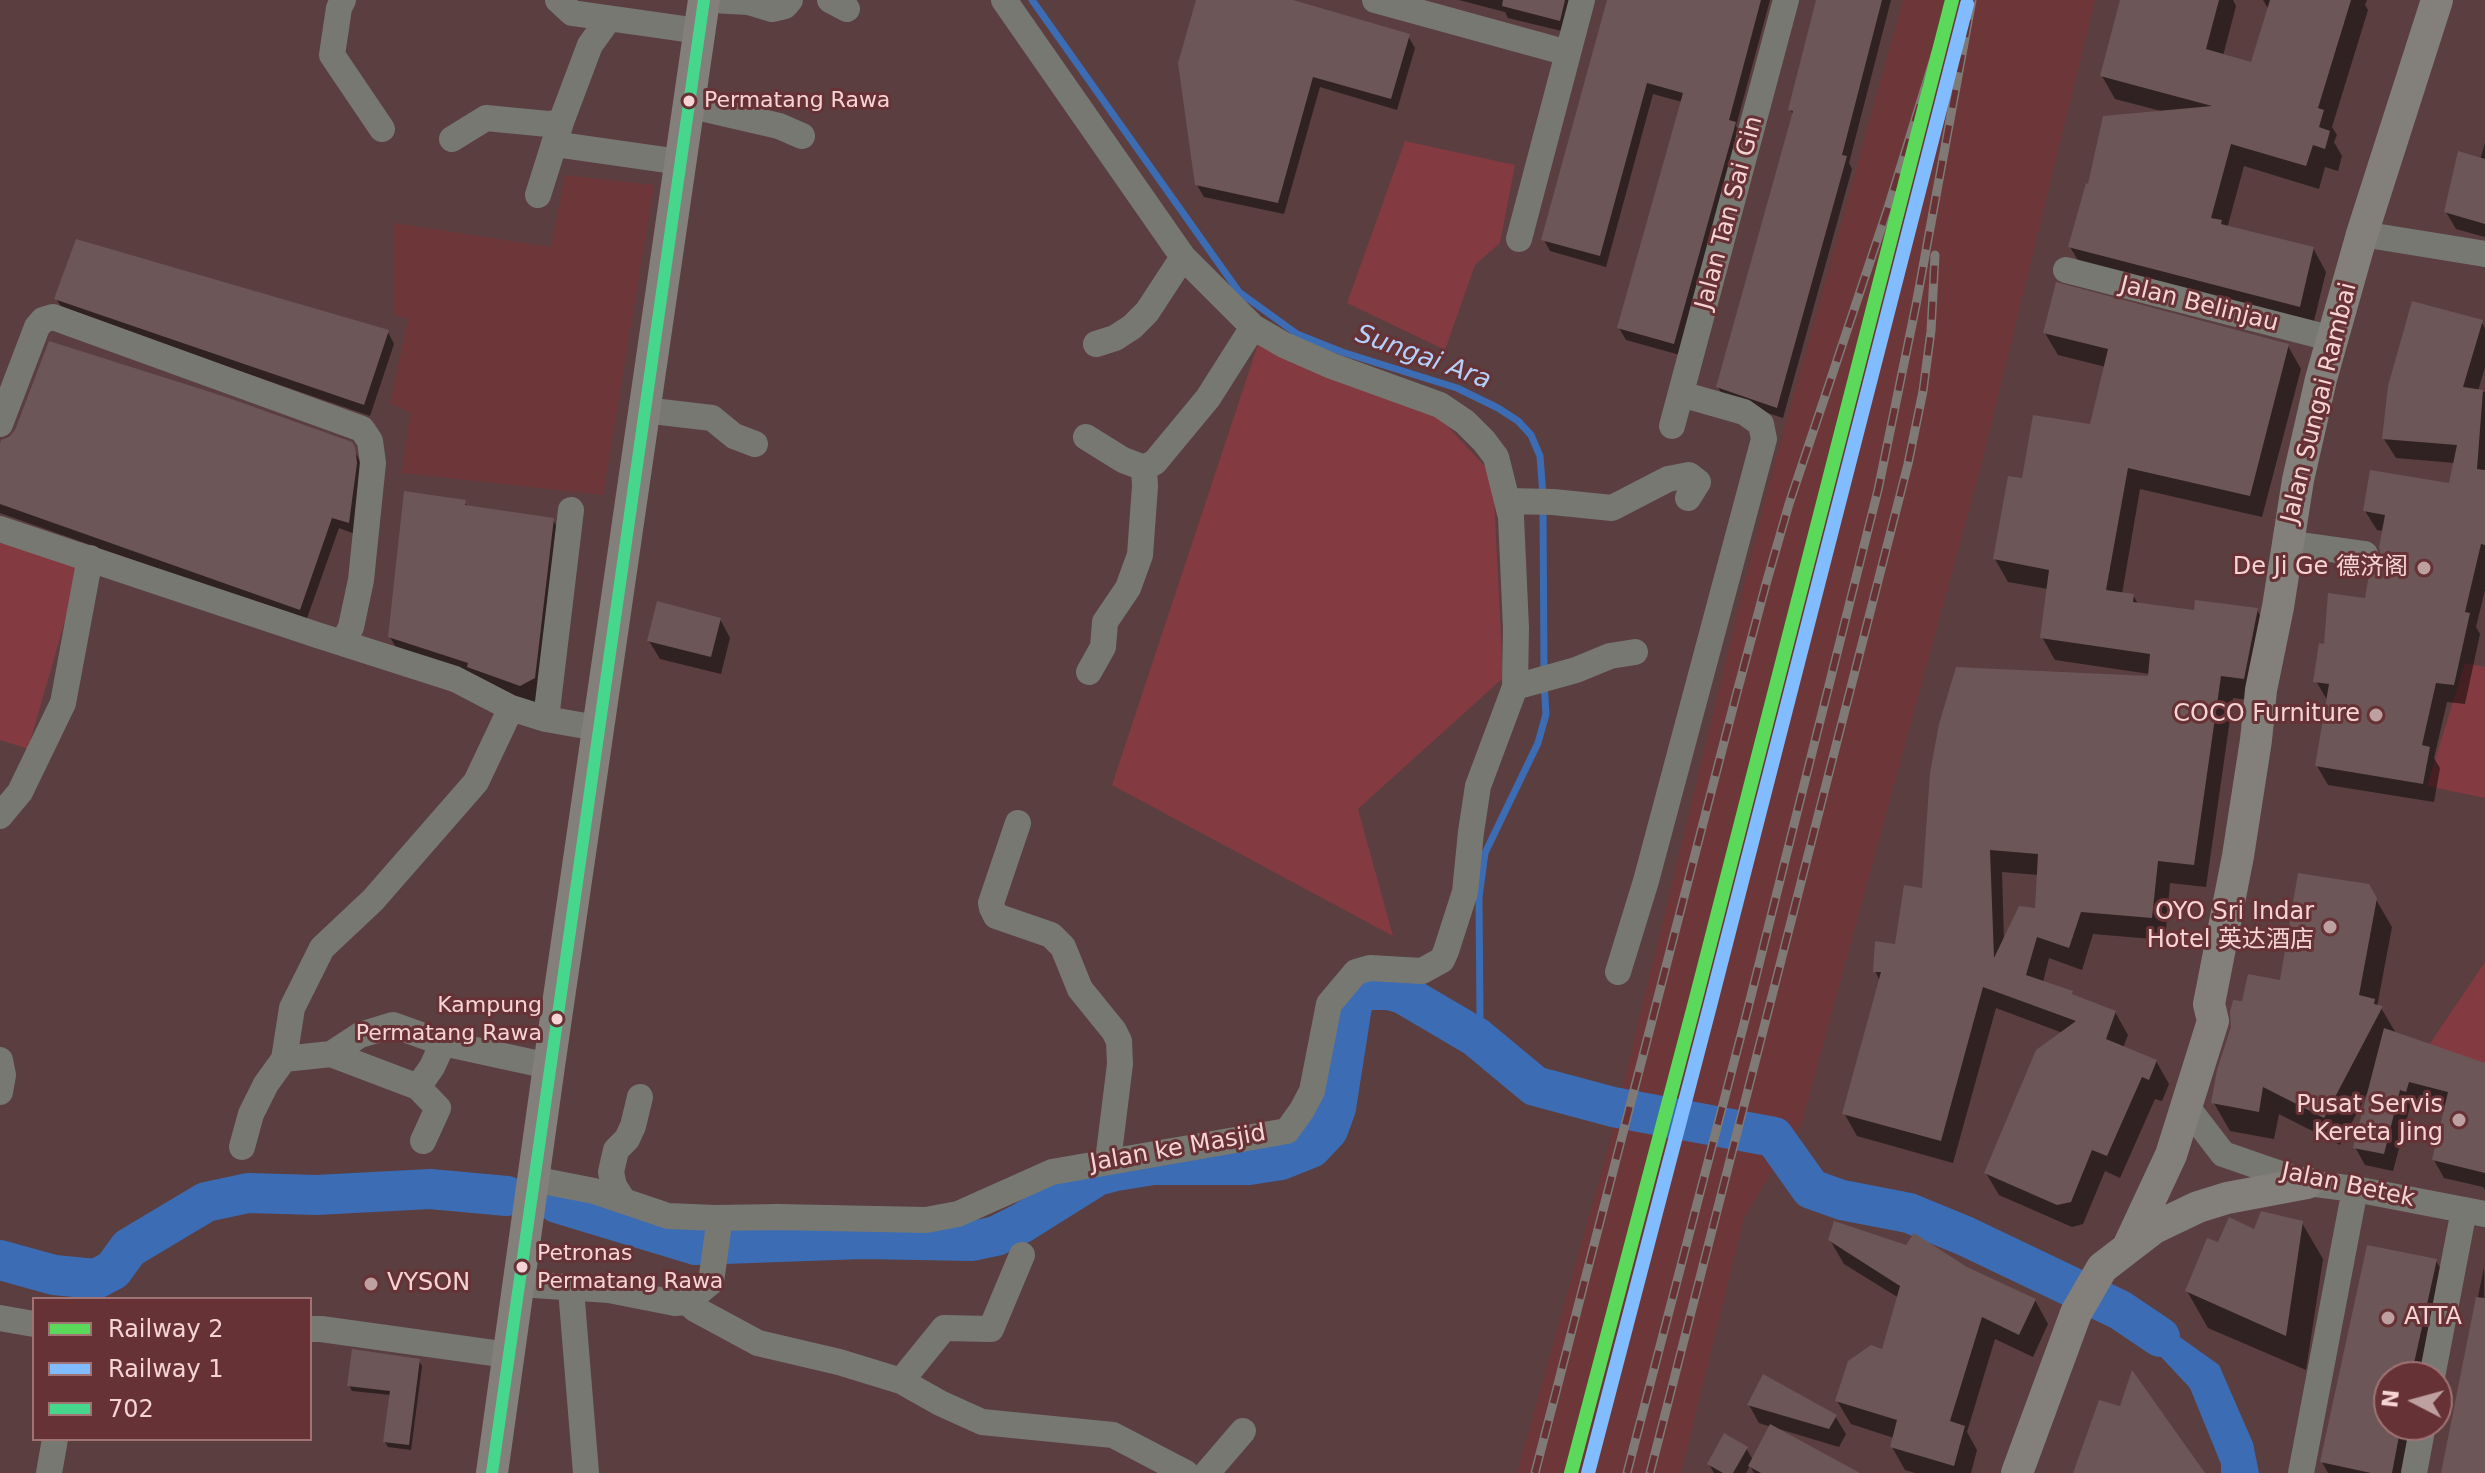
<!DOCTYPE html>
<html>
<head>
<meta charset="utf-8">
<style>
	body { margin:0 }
	#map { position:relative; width:2485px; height:1473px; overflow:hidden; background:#5a3e40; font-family:"DejaVu Sans",sans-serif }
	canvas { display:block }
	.legend { position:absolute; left:32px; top:1297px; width:280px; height:144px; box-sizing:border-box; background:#663235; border:2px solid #a07375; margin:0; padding:10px 14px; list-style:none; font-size:24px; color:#f6d4d5 }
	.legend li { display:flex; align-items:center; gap:16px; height:40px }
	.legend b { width:40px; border:2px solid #a07375 }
	.north { position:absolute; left:2373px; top:1361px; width:80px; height:80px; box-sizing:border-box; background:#663235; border:2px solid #a07375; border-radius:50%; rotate:276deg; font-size:22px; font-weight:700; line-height:32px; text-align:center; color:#f6d4d5 }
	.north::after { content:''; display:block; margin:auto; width:28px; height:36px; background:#bfa0a1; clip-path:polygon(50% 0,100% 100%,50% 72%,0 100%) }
</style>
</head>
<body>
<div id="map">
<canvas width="2485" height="1473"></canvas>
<ul class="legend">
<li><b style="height:10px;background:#5ad95a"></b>Railway 2</li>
<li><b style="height:10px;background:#80bcff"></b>Railway 1</li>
<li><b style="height:10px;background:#46d78d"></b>702</li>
</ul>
<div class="north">N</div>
</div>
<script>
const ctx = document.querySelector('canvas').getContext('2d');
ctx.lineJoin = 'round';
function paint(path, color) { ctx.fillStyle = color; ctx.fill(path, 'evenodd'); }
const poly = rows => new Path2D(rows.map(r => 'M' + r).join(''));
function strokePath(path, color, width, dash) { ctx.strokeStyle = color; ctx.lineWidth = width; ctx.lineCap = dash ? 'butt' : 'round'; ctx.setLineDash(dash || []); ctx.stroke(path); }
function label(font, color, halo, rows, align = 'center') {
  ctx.font = font + ' "DejaVu Sans","Noto Sans SC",sans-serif'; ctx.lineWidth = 6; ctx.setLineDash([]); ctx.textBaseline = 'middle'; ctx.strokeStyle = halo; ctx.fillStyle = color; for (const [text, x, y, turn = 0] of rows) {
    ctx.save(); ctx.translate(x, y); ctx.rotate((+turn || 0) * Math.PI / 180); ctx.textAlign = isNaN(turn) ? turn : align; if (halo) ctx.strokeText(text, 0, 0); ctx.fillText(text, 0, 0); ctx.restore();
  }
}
const built = poly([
	[1903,0,2095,0,1980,470,1802,1122,1744,1218,1681,1473,1517,1473,1606,1156,1767,491],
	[565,175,654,185,603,495,402,473,410,413,390,403,408,319,393,314,394,223,551,247]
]);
const green = poly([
	[1405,141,1515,165,1500,243,1475,265,1445,350,1347,303],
	[1265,323,1438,416,1493,475,1503,678,1358,809,1393,936,1112,785],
	[0,543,81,565,28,749,0,740],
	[2465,663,2485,667,2485,798,2427,786],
	[2485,962,2485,1064,2429,1045]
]);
const water = poly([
	[2121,1295,2219,1365,2253,1443,2259,1473,2221,1473,2221,1464,2190,1388,2148,1343,2128,1331,2105,1323]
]);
const shadow = poly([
	[1198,0,1286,0,1408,36,1415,48,1397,110,1320,87,1284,214,1204,197,1197,185],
	[1459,0,1575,0,1566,32,1508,18,1505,12],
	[1609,0,1770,0,1736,126,1741,135,1680,355,1626,340,1619,328,1682,102,1653,94,1606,267,1550,251,1544,240],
	[1818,0,1891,0,1849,163,1852,169,1783,418,1725,399,1718,387,1794,116,1790,109],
	[2122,0,2233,0,2236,6,2223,56,2253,65,2269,10,2263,0,2367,0,2365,5,2368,10,2332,127,2337,135,2334,142,2342,156,2338,171,2325,167,2319,189,2244,166,2228,225,2228,227,2313,248,2326,272,2312,329,2084,270,2070,247,2165,112,2115,99,2102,76],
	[2485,143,2485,237,2456,229,2446,212,2480,160],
	[56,298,388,332,394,344,370,416,63,310],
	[2481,321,2485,328,2485,367,2478,391,2485,392,2485,590,2476,627,2480,634,2465,704,2447,702,2434,758,2440,768,2434,802,2328,785,2317,766,2327,700,2316,681,2325,647,2366,600,2383,557,2384,531,2377,530,2365,511,2450,485,2455,463,2396,458,2384,439],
	[2045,333,2288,346,2301,369,2262,517,2140,489,2122,594,2133,595,2138,604,2196,612,2257,610,2270,633,2256,701,2233,698,2206,887,2170,883,2165,940,2093,934,2082,970,2049,958,2043,982,2071,992,2075,998,2115,1012,2128,1035,2123,1048,2156,1061,2169,1084,2162,1101,2155,1099,2120,1178,2105,1171,2083,1224,2072,1227,1999,1195,1986,1173,2063,1033,1996,1008,1953,1163,1857,1136,1844,1113,1880,981,1875,971,1897,946,1924,890,2149,678,2150,674,2055,660,2042,637,2048,589,2008,582,1995,559,2024,481,2092,426,2106,367,2058,355],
	[2002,872,2039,875,2037,910,2004,941],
	[350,444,360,461,355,534,339,528,306,621,0,513,0,450],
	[464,502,468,507,553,520,567,544,534,709,404,662,390,637],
	[720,619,730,638,721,674,660,659,649,641],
	[2368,886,2392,927,2377,1007,2381,1008,2397,1035,2485,1066,2485,1190,2483,1187,2444,1178,2434,1160,2446,1106,2418,1099,2416,1109,2410,1107,2393,1171,2365,1165,2355,1147,2368,1092,2340,1145,2279,1114,2274,1139,2230,1131,2214,1103,2243,1004,2281,982],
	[2302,1223,2323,1259,2306,1370,2208,1328,2187,1291,2219,1245,2255,1232],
	[1830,1240,1966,1269,2035,1300,2048,1324,2033,1357,1995,1339,1967,1432,1977,1450,1971,1473,1915,1473,1905,1470,1892,1447,1894,1438,1851,1424,1837,1401,1883,1352,1899,1298,1844,1264],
	[2436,1261,2447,1279,2426,1377,2389,1377,2389,1425,2416,1425,2406,1473,2328,1473,2322,1462],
	[2484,1267,2485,1473,2443,1473],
	[419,1361,422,1366,411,1450,388,1447,385,1442,391,1395,352,1391,349,1385],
	[1749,1405,1835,1416,1846,1434,1839,1447,1779,1429,1778,1431,1856,1473,1754,1473,1750,1466,1746,1473,1714,1473,1709,1464,1746,1448,1753,1460,1771,1427,1759,1423]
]);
const stream = poly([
	[1032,0,1239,292,1297,334,1342,352,1457,388,1498,408,1518,421,1531,435,1540,456,1543,496],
	[1543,508,1544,672],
	[1476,1037,1480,1020,1479,897,1485,853,1538,743,1546,714,1544,684]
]);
const river = poly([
	[557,1203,696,1245,863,1239,972,1241,996,1236,1022,1223,1097,1176,1116,1171,1153,1165,1249,1165,1281,1160,1311,1148,1328,1130,1336,1108,1352,1006,1358,993,1369,990,1389,990,1403,994,1476,1037,1535,1086,1613,1107,1774,1137,1811,1189,1842,1200,1909,1213,1965,1236,2120,1310,2160,1337],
	[0,1260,54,1275,96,1279,113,1270,129,1248,206,1202,248,1193,316,1195,430,1189,507,1196]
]);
const building = poly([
	[1196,0,1293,0,1410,34,1391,99,1313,77,1278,203,1195,185,1178,63],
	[1503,0,1565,0,1560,21,1502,6],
	[1607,0,1761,0,1729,120,1736,122,1674,344,1617,328,1683,93,1647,83,1600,256,1541,240],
	[1816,0,1882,0,1842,155,1847,156,1777,408,1716,387,1793,111,1788,110],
	[2120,0,2219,0,2206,49,2251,62,2270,0,2351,0,2318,108,2324,110,2319,127,2330,131,2325,149,2313,145,2306,166,2231,144,2211,218,2222,220,2221,224,2314,247,2300,307,2068,247,2086,183,2088,184,2103,116,2212,106,2100,76],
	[2458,151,2485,159,2485,224,2444,212],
	[76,239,389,330,364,405,54,299],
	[2056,282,2289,344,2250,496,2128,468,2106,590,2134,594,2133,602,2194,610,2195,600,2258,608,2244,679,2221,676,2194,865,2158,861,2152,918,2081,912,2069,948,2037,937,2026,975,2073,991,2072,994,2116,1011,2106,1039,2157,1060,2149,1080,2142,1077,2107,1156,2092,1150,2071,1202,2057,1205,1984,1173,2036,1050,2076,1021,1983,987,1941,1141,1842,1114,1881,972,1873,972,1875,941,1895,944,1904,885,1922,888,1930,773,1939,724,1956,667,2148,676,2150,654,2040,638,2049,570,1993,559,2008,476,2022,478,2033,415,2090,424,2108,349,2043,333],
	[1990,850,2038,854,2035,908,2019,906,1994,958],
	[2412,301,2483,320,2463,387,2483,390,2477,469,2485,470,2485,545,2481,544,2465,612,2470,613,2454,685,2436,683,2422,745,2430,747,2423,784,2315,766,2329,684,2313,682,2319,643,2324,644,2328,593,2365,598,2370,569,2377,564,2381,557,2379,547,2385,515,2363,511,2370,470,2449,483,2457,445,2382,439,2388,386],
	[49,341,226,397,352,442,355,447,357,463,349,523,332,518,300,610,0,504,0,444,1,440,9,437,15,430],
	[404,491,466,500,465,505,554,518,535,678,520,686,467,667,468,663,388,637],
	[657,601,721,618,711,657,647,641],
	[2298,873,2369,884,2377,898,2359,995,2375,999,2374,1004,2383,1006,2324,1118,2263,1087,2259,1112,2211,1103,2217,1070,2231,1027,2230,1012,2233,1000,2242,1001,2248,974,2280,980],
	[2384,1028,2485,1063,2485,1173,2432,1160,2448,1092,2409,1082,2406,1092,2400,1090,2384,1154,2353,1148],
	[2261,1211,2303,1221,2286,1336,2185,1291,2207,1238,2218,1242,2229,1217,2254,1229],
	[1834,1221,1906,1245,1914,1233,1967,1267,2036,1299,2019,1335,1982,1317,1950,1421,1965,1426,1954,1466,1890,1447,1897,1420,1835,1401,1848,1361,1871,1345,1882,1349,1900,1286,1828,1240],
	[2367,1245,2437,1259,2411,1377,2389,1377,2389,1425,2401,1425,2392,1473,2371,1473,2320,1462],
	[2476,1297,2485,1298,2485,1473,2441,1473],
	[352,1349,420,1359,409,1445,383,1442,390,1391,347,1386],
	[2132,1370,2205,1473,2073,1473,2099,1400,2120,1406],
	[1763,1374,1837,1415,1829,1429,1747,1405],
	[1770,1424,1860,1473,1761,1473,1748,1466],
	[1724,1433,1748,1447,1733,1473,1723,1473,1707,1464]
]);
const minor = poly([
	[343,0,339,8,332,55,382,129],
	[558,0,572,13,699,31],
	[712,0,749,2,772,9,785,6,790,0],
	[830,0,847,9],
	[1375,0,1568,53],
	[688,105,779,126,802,136],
	[452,139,486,118,548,124,561,122],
	[554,144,680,162],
	[538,195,561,122,590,45,608,20],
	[2362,234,2485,254],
	[1519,239,1582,0],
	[2066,270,2333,339],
	[1096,344,1115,338,1132,327,1147,312,1183,257],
	[644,410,712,418,734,436,755,444],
	[0,424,37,327,43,320,53,317,362,429,370,441,373,463,361,580,351,627,343,643],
	[1672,426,1786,0],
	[1086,437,1123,460,1144,468,1155,462,1208,398,1253,327],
	[1507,501,1553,502,1612,508,1668,479,1689,475,1698,482,1688,498],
	[0,529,317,635,455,679,511,708,546,719,597,728],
	[2287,543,2365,554],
	[1089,672,1103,647,1105,622,1128,588,1140,555,1145,486,1144,468],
	[1515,687,1576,670,1610,656,1635,652],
	[546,719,571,510],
	[0,816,20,792,63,703,90,558],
	[1018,823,991,903,992,908,996,916,1051,935,1063,947,1080,989,1114,1031,1119,1041,1120,1064,1108,1161],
	[1618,972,1646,881,1764,439,1761,424,1744,412,1681,394],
	[331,1054,418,1087,438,1108,423,1141],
	[284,1059,331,1054,360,1035,393,1025,443,1043,549,1066],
	[0,1060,3,1075,0,1092],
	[418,1087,432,1067,443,1043],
	[2187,1107,2223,1154,2307,1183,2355,1189,2485,1214],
	[242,1147,251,1114,266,1084,284,1059,292,1008,322,948,373,900,476,782,511,708],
	[533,1179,594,1191,668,1216,715,1218,778,1217,926,1220,958,1214,1052,1172,1287,1131,1302,1110,1312,1091,1329,1004,1356,972,1370,968,1422,971,1442,960,1446,951,1465,892,1471,832,1478,786,1515,687,1516,628,1511,517,1496,457,1484,441,1465,422,1440,405,1332,366,1284,345,1253,327,1183,257,1004,0],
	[623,1200,614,1186,611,1172,616,1150,627,1139,633,1126,640,1097],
	[519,1284,609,1290,675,1303,687,1302,711,1282,719,1224,715,1218],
	[571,1289,586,1473],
	[687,1302,695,1309,758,1343,839,1362,901,1381,940,1403,982,1422,1113,1435,1186,1473],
	[0,1318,34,1324],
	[310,1329,321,1329,508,1355],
	[2432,1377,2464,1210],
	[901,1381,944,1328,991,1329,1022,1255],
	[49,1473,55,1439],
	[1207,1473,1243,1431],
	[2301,1473,2355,1189],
	[2414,1473,2423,1425]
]);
const major = poly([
	[2128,1247,2171,1155,2213,1021,2209,1004,2238,856,2256,740,2261,690,2278,607,2298,480,2321,379,2362,234,2437,0],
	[492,1473,549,1066,704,0],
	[2017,1473,2076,1313,2102,1268,2154,1228,2198,1207,2227,1198,2307,1183]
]);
const rail = poly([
	[1535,1473,1736,696,1766,584,1789,504,1887,211,1952,0],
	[1627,1473,1746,1016,1878,490,1916,305,1972,0],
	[1650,1473,1908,464,1923,391,1931,331,1935,255]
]);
const bus1 = poly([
	[492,1473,704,0]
]);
const rail1 = poly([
	[1571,1473,1695,1002,1952,0]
]);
const rail2 = poly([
	[1588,1473,1710,1006,1967,4]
]);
const markers = [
	[689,101,7,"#f6d4d5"],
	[2424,568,8,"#bfa0a1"],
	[2376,715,8,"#bfa0a1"],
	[2330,927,8,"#bfa0a1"],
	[557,1019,7,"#f6d4d5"],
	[2459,1120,8,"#bfa0a1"],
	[522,1267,7,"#f6d4d5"],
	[371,1284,8,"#bfa0a1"],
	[2388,1318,8,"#bfa0a1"]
];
const busNames = [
	["Permatang Rawa",704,101],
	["Kampung",542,1006,"right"],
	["Permatang Rawa",542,1034,"right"],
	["Petronas",537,1254],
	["Permatang Rawa",537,1282]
];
const streetNames = [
	["Jalan Tan Sai Gin",1730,213,-75],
	["Jalan Belinjau",2199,305,14],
	["Jalan Sungai Rambai",2320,403,-76],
	["Jalan ke Masjid",1178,1149,-10],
	["Jalan Betek",2348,1186,12]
];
const poiNames = [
	["De Ji Ge 德济阁",2408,568],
	["COCO Furniture",2360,715],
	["OYO Sri Indar",2314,913],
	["Hotel 英达酒店",2314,941],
	["Pusat Servis",2443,1106],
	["Kereta Jing",2443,1134],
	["VYSON",387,1284,"left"],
	["ATTA",2404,1318,"left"]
];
const waterNames = [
	["Sungai Ara",1423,358,20]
];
paint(built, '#6d3639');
paint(green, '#833b41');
paint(water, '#3c6cb4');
paint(shadow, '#0007');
strokePath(stream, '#3c6cb4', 7);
strokePath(river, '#3c6cb4', 40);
paint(building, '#6d5657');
strokePath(minor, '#787872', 26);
strokePath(major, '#837f7a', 32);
strokePath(rail, '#807a76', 9);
strokePath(rail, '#663235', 6, [18]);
strokePath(bus1, '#46d78d', 12);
strokePath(rail1, '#5ad95a', 14);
strokePath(rail2, '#80bcff', 14);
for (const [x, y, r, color] of markers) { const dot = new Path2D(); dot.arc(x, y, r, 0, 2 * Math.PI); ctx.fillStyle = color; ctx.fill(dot); strokePath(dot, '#663235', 3); }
label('22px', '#f6d4d5', '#663235', busNames, 'left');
label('24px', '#f6d4d5', '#663235', streetNames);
label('24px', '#f6d4d5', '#663235', poiNames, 'right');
label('italic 26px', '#b4d1fb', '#663235', waterNames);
</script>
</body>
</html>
